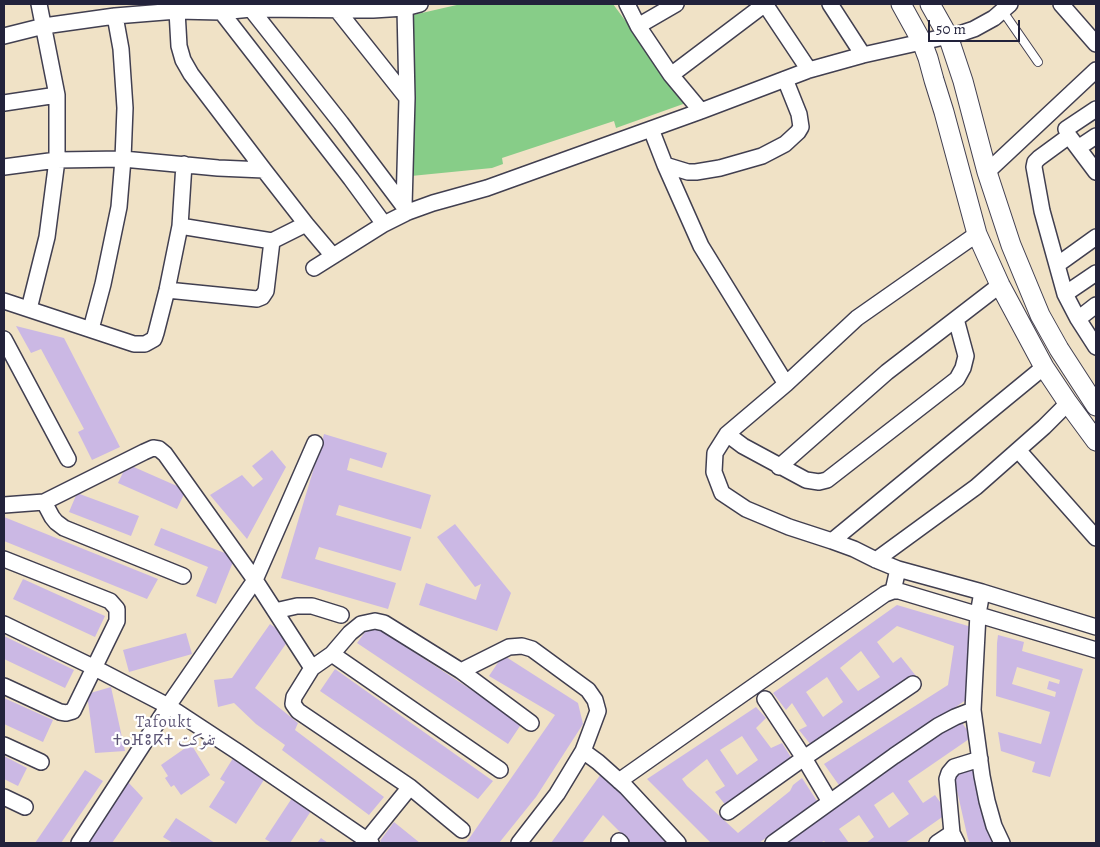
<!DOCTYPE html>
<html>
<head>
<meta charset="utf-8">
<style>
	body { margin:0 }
	#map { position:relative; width:1100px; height:847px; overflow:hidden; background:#f0e2c6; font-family:Alegreya,serif }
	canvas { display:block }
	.frame { position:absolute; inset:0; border:5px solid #22223b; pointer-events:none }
	.scale { position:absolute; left:928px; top:20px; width:92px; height:22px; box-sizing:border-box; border:2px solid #22223b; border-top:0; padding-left:6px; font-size:15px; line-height:18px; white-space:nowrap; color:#22223b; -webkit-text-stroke:4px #fff; paint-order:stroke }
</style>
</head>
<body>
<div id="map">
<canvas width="1100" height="847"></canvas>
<div class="frame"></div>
<div class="scale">50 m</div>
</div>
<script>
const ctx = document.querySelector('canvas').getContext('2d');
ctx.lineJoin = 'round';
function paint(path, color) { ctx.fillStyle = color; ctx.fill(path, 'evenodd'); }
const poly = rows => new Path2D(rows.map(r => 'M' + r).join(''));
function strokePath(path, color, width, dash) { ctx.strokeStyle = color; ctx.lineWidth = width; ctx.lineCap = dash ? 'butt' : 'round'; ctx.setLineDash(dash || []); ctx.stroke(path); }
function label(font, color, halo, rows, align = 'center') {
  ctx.font = font + ' Alegreya,Amiri,"Noto Sans Tifinagh",serif'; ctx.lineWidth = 4.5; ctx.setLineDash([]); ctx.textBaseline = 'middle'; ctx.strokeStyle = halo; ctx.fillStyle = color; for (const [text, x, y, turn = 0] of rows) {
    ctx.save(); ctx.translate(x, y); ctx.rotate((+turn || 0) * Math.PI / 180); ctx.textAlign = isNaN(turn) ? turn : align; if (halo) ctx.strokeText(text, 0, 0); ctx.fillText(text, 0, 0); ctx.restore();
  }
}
const green = poly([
	[461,4,613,4,686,103,616,128,614,121,502,158,503,164,492,168,411,176,413,15]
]);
const building = poly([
	[16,326,64,338,120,447,92,460,78,432,84,429,41,349,31,353],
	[324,434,387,453,382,468,350,458,347,470,431,495,421,529,339,505,336,515,411,537,401,571,319,547,315,559,396,583,388,609,281,578],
	[272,450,286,467,247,539,210,495,242,475,253,487,263,479,252,466],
	[127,464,186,490,177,509,118,483],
	[77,493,139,516,131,536,69,512],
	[4,517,158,579,147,599,4,541],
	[455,524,511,593,497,631,419,605,426,583,476,600,481,584,475,587,437,537],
	[161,528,235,557,216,604,196,596,208,567,154,545],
	[23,579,105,616,95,637,13,599],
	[897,605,975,628,970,697,841,788,824,764,948,685,954,646,897,626,877,642,893,663,901,657,916,676,811,745,799,730,807,726,792,703,786,710,773,693],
	[861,651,880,677,858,691,840,668],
	[827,677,843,702,823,717,806,692],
	[270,624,290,638,255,688,298,723,295,730,384,797,369,815,282,750,285,745,256,724,234,703,218,707,214,680,232,678],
	[371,624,522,723,508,744,357,643],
	[186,633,192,654,129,672,123,650],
	[998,635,1024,642,1022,651,1083,669,1050,777,1032,772,1035,762,1001,751,998,732,1041,744,1050,712,996,696,997,643],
	[1017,667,1060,680,1059,684,1049,681,1047,689,1056,692,1055,697,1012,684],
	[4,636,74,670,65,688,4,659],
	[503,655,578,703,583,724,536,797,499,843,466,843,555,715,489,676],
	[335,669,493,781,478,799,320,691],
	[111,687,125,751,95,753,87,694],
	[4,698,53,720,43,742,4,724],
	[756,707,766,718,756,728,771,748,782,743,794,762,727,807,715,792,725,786,707,759,682,779,687,786,738,833,790,791,793,785,802,778,817,801,759,843,711,843,647,779],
	[742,736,758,760,737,775,720,750],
	[958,717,972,737,908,781,923,803,935,795,948,813,905,843,866,843,874,837,859,815,839,829,849,843,826,843,824,841,820,843,778,843],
	[893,792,909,814,889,828,874,805],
	[191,744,210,775,181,795,174,785,171,787,165,778,168,776,161,765],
	[235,755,267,775,236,824,209,807,225,782,220,779],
	[4,756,27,768,18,786,4,779],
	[978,767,1000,843,970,843,968,839,953,773],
	[85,770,103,781,61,843,35,843],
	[601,774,671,843,631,843,603,815,582,843,551,843],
	[127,781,143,798,112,843,86,843],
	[294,795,313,808,290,843,272,843,265,839],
	[176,818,215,843,173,843,163,837],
	[394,822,420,843,382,843,380,841],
	[321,838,328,843,317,843]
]);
const service = poly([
	[1002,10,1038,62]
]);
const minor = poly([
	[247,4,341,123,408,212],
	[627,4,638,26,671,75,701,111],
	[830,4,863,55],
	[1061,4,1096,44],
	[216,5,351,179,384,224],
	[333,5,407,98],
	[177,11,179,46,183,60,191,74,264,170,306,224,333,256],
	[638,26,676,4],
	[4,36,44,26,115,16,177,11,221,12,251,9,373,10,405,8,420,4],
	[671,75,765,4,809,70],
	[4,103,57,95],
	[1096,109,1066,129,1069,136,1096,172],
	[651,129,665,165,688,172,696,172,720,168,762,156,785,144,798,132,801,127,799,114,785,79],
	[1069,136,1039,158,1035,162,1034,167,1042,211,1065,294,1078,319,1096,347],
	[1078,148,1096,136],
	[665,165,701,246,786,384],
	[4,167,57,160,123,159,218,168,264,170],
	[987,172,1096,70],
	[404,206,407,98,405,8,404,4],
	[272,241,306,224],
	[1057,265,1096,237],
	[314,268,384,224,408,212,433,203,487,188,701,111,809,70,863,55,962,33,974,29,994,18,1010,4],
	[167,290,257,299,262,297,266,291,272,241,180,226],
	[1065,294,1096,273],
	[4,301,134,344,145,344,154,339,156,333,167,290,180,226,184,164],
	[29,309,47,237,57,160,57,95,39,4],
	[956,319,966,356,963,368,957,379,827,480,819,482,806,480,743,446,727,434,786,384,857,318,977,234],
	[1078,319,1096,305],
	[91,329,103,284,119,207,123,159,125,108,121,49,115,16],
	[4,339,68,459],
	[727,434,715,453,714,472,722,493,746,509,789,527,832,541,854,549,876,560,898,569,893,591],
	[315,443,255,580,312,668,294,697,293,704,298,711,410,787,462,830],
	[1018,450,1096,538],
	[779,467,887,372,1000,285],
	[44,502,52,517,56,522,64,528,183,576],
	[4,505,44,502,144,452,153,448,159,449,165,454,255,580,168,706,93,667,4,624],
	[832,541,1044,367],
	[4,559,110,601,117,609,117,621,73,711,66,713,60,712,4,686],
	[876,560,976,487,1044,427,1068,403],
	[898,569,982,592,1096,627],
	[982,592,978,614,973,710,982,776,987,801,994,826,1002,843],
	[275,611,297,606,312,606,341,615],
	[332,654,350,633,361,624,375,621,384,623,461,671,531,723],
	[312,668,332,654,500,770],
	[461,671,509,647,522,646,532,649,588,690,595,700,598,711,583,751,557,794,519,843],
	[765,699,804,758,830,802],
	[4,745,41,762],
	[583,751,598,762,626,787,678,843],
	[619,781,885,594,893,591,899,591,1096,650],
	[4,797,25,807],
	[728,812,804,758,913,684],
	[367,840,410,787],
	[619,841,621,843],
	[79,843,168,706,238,752,371,843],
	[773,843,894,756,938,726,955,717,973,710],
	[937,843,952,833],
	[957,843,952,833,947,779,949,773,954,767,980,759]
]);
const tertiary = poly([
	[901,4,922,42,928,58,934,80,944,112,977,234,1000,285,1044,367,1068,403,1096,441],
	[930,4,948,36,963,81,987,172,1011,245,1040,315,1059,349,1096,406]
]);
const neighbourhoodNames = [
	["Tafoukt",164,723],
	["ⵜⴰⴼⵓⴽⵜ تفوكت",164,741]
];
paint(green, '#87cd88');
paint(building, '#cbb8e4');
strokePath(service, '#413f50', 10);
strokePath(minor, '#413f50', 18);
strokePath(tertiary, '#413f50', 21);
strokePath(service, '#fff', 8);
strokePath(minor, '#fff', 15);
strokePath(tertiary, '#fff', 19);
ctx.letterSpacing = '1px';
label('16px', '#5d5676', '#fff', neighbourhoodNames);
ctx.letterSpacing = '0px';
</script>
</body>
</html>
